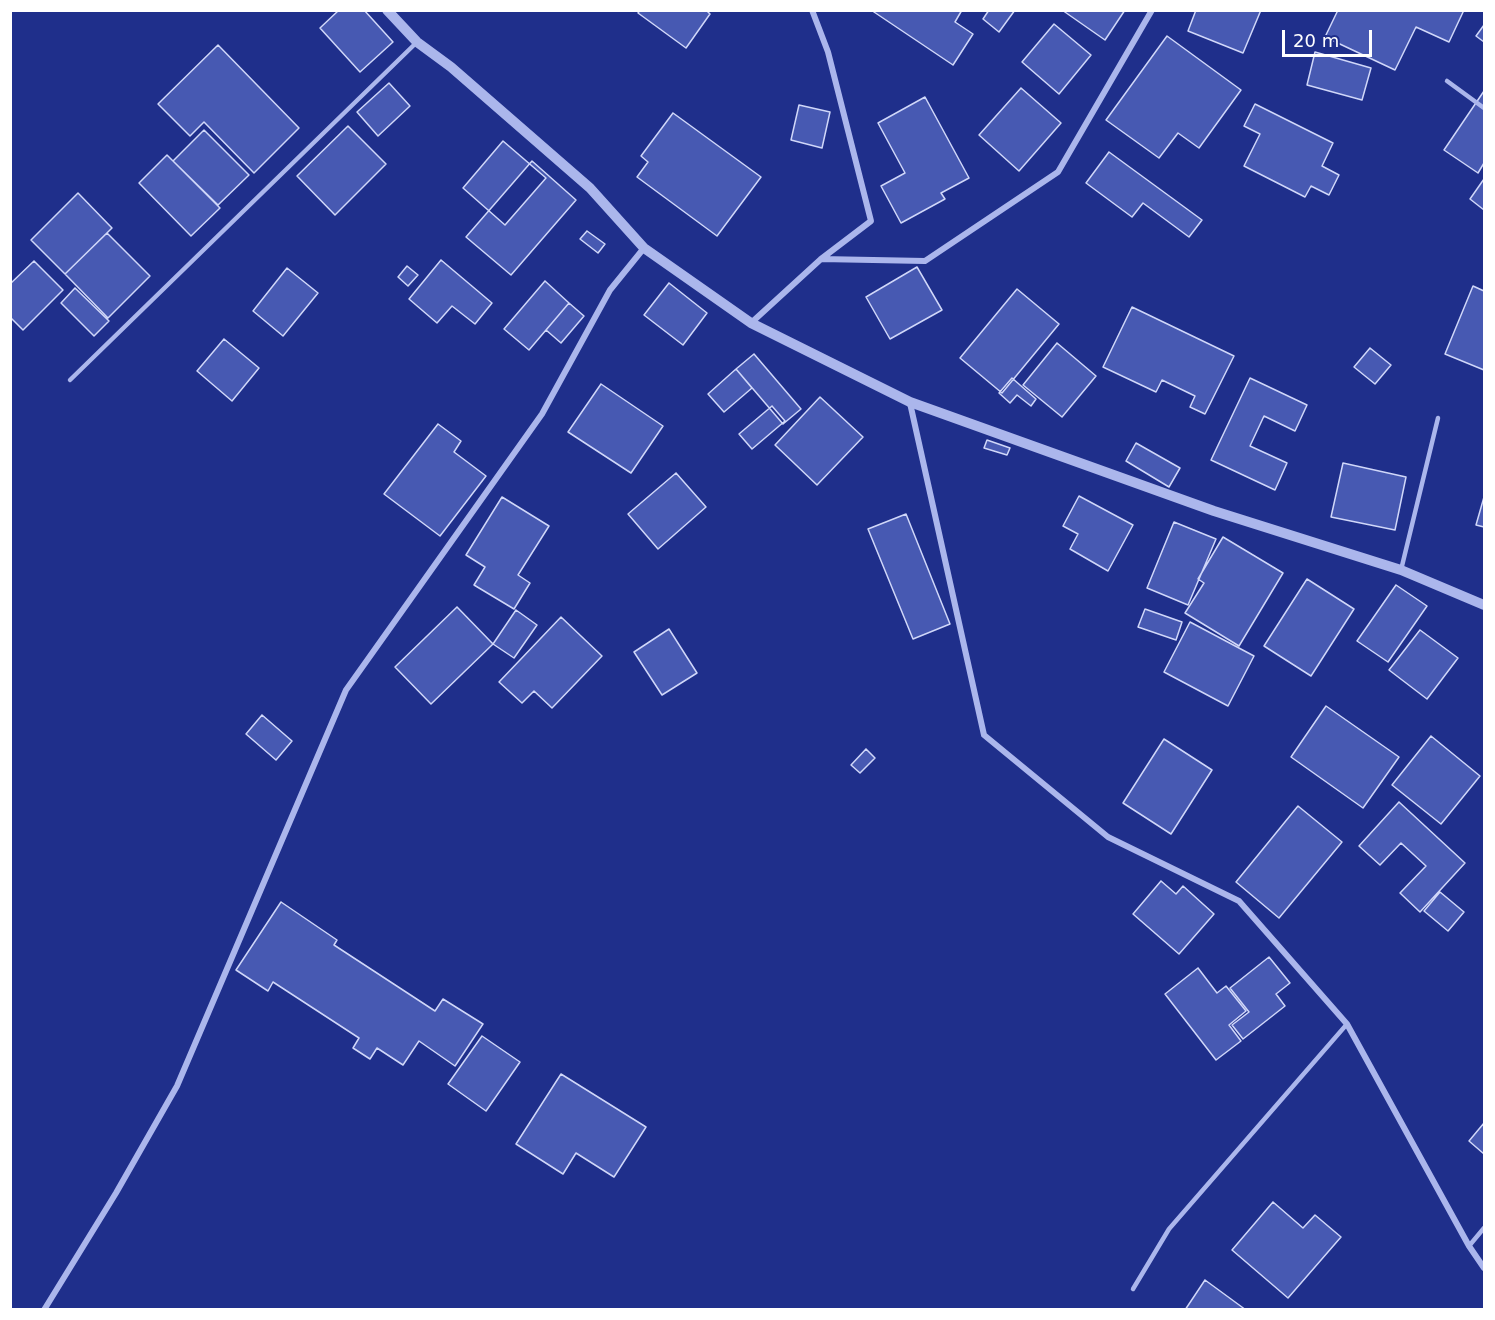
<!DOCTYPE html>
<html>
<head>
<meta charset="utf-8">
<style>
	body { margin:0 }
	#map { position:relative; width:1495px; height:1320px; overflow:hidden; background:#1f2f8b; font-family:"DejaVu Sans",sans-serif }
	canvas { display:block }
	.frame { position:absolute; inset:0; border:12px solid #fff; pointer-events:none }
	.scale { position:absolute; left:1282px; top:30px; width:90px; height:27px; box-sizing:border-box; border:3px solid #fff; border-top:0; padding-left:8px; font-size:18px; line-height:21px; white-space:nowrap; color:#fff; -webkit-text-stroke:4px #1f2f8b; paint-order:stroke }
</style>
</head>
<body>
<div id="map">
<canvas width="1495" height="1320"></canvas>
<div class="frame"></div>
<div class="scale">20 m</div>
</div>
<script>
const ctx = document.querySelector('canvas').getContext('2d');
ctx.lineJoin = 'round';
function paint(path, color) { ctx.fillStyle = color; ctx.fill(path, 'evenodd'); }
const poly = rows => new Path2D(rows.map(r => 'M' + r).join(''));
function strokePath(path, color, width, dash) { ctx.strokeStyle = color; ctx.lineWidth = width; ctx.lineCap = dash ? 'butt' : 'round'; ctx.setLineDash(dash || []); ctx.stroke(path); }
const building = poly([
	[339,10,364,10,393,42,360,72,320,28,339,10],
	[640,10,706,10,710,14,686,48,638,13,640,10],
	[871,10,962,10,955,22,973,34,953,65,871,10],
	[989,10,1015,10,999,32,983,19,989,10],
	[1062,10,1125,10,1105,40,1062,10],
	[1196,10,1261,10,1243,53,1188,31,1196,10],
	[1338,10,1464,10,1449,42,1416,27,1395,70,1325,37,1338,10],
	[1054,24,1091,55,1059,94,1022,62,1054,24],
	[1484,25,1484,42,1476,36,1484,25],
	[1167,36,1241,90,1199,148,1178,133,1159,158,1106,120,1167,36],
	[218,45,299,128,254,173,204,122,190,136,158,104,218,45],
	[1315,52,1371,68,1362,100,1307,85,1315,52],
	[389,83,410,106,378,136,357,112,389,83],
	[1021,88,1061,123,1019,171,979,135,1021,88],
	[1484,91,1484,163,1478,173,1444,150,1484,91],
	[925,97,969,178,941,193,945,199,901,223,881,186,905,173,878,123,925,97],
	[1255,104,1333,143,1322,166,1339,175,1329,195,1311,186,1305,197,1244,166,1260,134,1244,126,1255,104],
	[799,105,830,112,822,148,791,140,799,105],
	[673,113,761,177,717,236,637,177,648,162,641,156,673,113],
	[348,126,386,164,335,215,297,176,348,126],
	[204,130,249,175,218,205,173,161,204,130],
	[503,141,546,178,505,225,463,188,503,141],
	[1109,152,1202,220,1189,237,1143,203,1132,217,1086,183,1109,152],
	[167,155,220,208,191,236,139,183,167,155],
	[532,161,576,200,511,275,466,237,532,161],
	[1484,179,1484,210,1470,199,1484,179],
	[78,193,112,228,65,274,31,240,78,193],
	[587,231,605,244,598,253,580,239,587,231],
	[107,233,150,276,108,318,65,274,107,233],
	[441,260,492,303,475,324,452,306,437,323,409,299,441,260],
	[34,261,63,290,23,330,10,317,10,284,34,261],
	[407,266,418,275,408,286,398,277,407,266],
	[917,267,942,310,890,339,866,297,917,267],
	[287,268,318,293,283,336,253,311,287,268],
	[545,281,569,303,529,350,504,329,545,281],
	[669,283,707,313,683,345,644,315,669,283],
	[1473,286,1484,291,1484,370,1445,354,1473,286],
	[75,288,109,321,94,336,61,303,75,288],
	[1017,289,1059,324,1002,393,960,358,1017,289],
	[569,303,584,316,561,343,546,330,569,303],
	[1132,307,1234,356,1205,414,1190,407,1195,396,1162,380,1156,392,1103,367,1132,307],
	[224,339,259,368,232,401,197,371,224,339],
	[1057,343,1096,376,1062,417,1023,385,1057,343],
	[1370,348,1391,365,1375,384,1354,367,1370,348],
	[754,354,801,409,783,424,736,369,754,354],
	[736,369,752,388,724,412,708,394,736,369],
	[1012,378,1036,399,1031,406,1017,395,1010,403,999,393,1012,378],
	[1250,378,1307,405,1295,431,1264,416,1250,446,1287,463,1275,490,1211,460,1250,378],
	[601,384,663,426,631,473,568,432,601,384],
	[820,397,863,437,817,485,775,445,820,397],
	[772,406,785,421,752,449,739,434,772,406],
	[438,424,461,441,454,452,486,476,440,536,384,494,438,424],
	[987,440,1010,448,1007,455,984,448,987,440],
	[1136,443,1180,468,1169,487,1126,461,1136,443],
	[1343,463,1406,477,1395,530,1331,517,1343,463],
	[676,473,706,507,658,549,628,514,676,473],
	[1079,496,1133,525,1108,571,1070,549,1078,534,1063,526,1079,496],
	[502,497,549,526,518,575,530,583,514,609,474,585,485,567,466,555,502,497],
	[1484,497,1484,527,1476,525,1484,497],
	[906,514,950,624,913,639,868,529,906,514],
	[1174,522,1216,539,1188,605,1147,588,1174,522],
	[1223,537,1283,573,1239,646,1185,613,1204,583,1198,579,1223,537],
	[1307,579,1354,609,1311,676,1264,646,1307,579],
	[1396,585,1427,606,1388,662,1357,641,1396,585],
	[457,607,493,644,431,704,395,667,457,607],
	[1145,609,1182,622,1176,640,1138,627,1145,609],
	[516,610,537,625,514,658,493,644,516,610],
	[561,617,602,656,552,708,534,691,522,703,499,682,561,617],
	[1190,622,1254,656,1228,706,1164,672,1190,622],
	[669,629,697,673,662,695,634,652,669,629],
	[1420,630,1458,658,1427,699,1389,670,1420,630],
	[1326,706,1399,757,1363,808,1291,757,1326,706],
	[262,715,292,741,276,760,246,734,262,715],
	[1431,736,1480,776,1441,824,1392,785,1431,736],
	[1164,739,1212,770,1171,834,1123,803,1164,739],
	[866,749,875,758,860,773,851,765,866,749],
	[1399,802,1465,863,1420,912,1400,893,1426,866,1401,843,1380,865,1359,846,1399,802],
	[1298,806,1342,842,1279,918,1236,882,1298,806],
	[1161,881,1176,894,1183,886,1214,914,1179,954,1133,914,1161,881],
	[1440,892,1464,912,1448,931,1424,911,1440,892],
	[281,902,337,940,334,945,435,1011,443,999,483,1024,455,1066,419,1041,403,1065,377,1048,370,1059,353,1048,359,1038,273,982,268,991,236,970,281,902],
	[1269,957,1290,983,1276,994,1285,1006,1243,1039,1232,1025,1249,1012,1230,988,1269,957],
	[1198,968,1217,993,1226,986,1246,1011,1229,1025,1241,1041,1216,1060,1165,994,1198,968],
	[482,1036,520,1062,486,1111,448,1084,482,1036],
	[561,1074,646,1127,614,1177,576,1153,563,1174,516,1144,561,1074],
	[1484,1123,1484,1154,1469,1141,1484,1123],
	[1273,1202,1303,1228,1315,1215,1341,1237,1288,1298,1232,1250,1273,1202],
	[1205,1280,1246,1310,1185,1310,1205,1280]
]);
const service = poly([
	[1447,81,1484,108],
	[70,380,417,42],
	[1401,570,1438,418],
	[1469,1246,1484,1228],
	[1133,1289,1169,1229,1347,1024]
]);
const minor = poly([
	[821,259,925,261,1058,172,1152,10],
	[751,323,821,259,871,221,828,52,812,10],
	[910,403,984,735,1108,837,1239,901,1347,1024,1469,1246,1484,1268],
	[44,1310,116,1193,177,1086,346,690,542,414,610,290,644,248]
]);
const tertiary = poly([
	[387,10,417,42,451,67,590,188,644,248,751,323,910,402,1214,511,1401,570,1484,605]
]);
paint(building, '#4759b2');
strokePath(building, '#d0d7f9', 1.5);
strokePath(service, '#abb6ec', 4.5);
strokePath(minor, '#abb6ec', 6);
strokePath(tertiary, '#abb6ec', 10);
</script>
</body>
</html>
